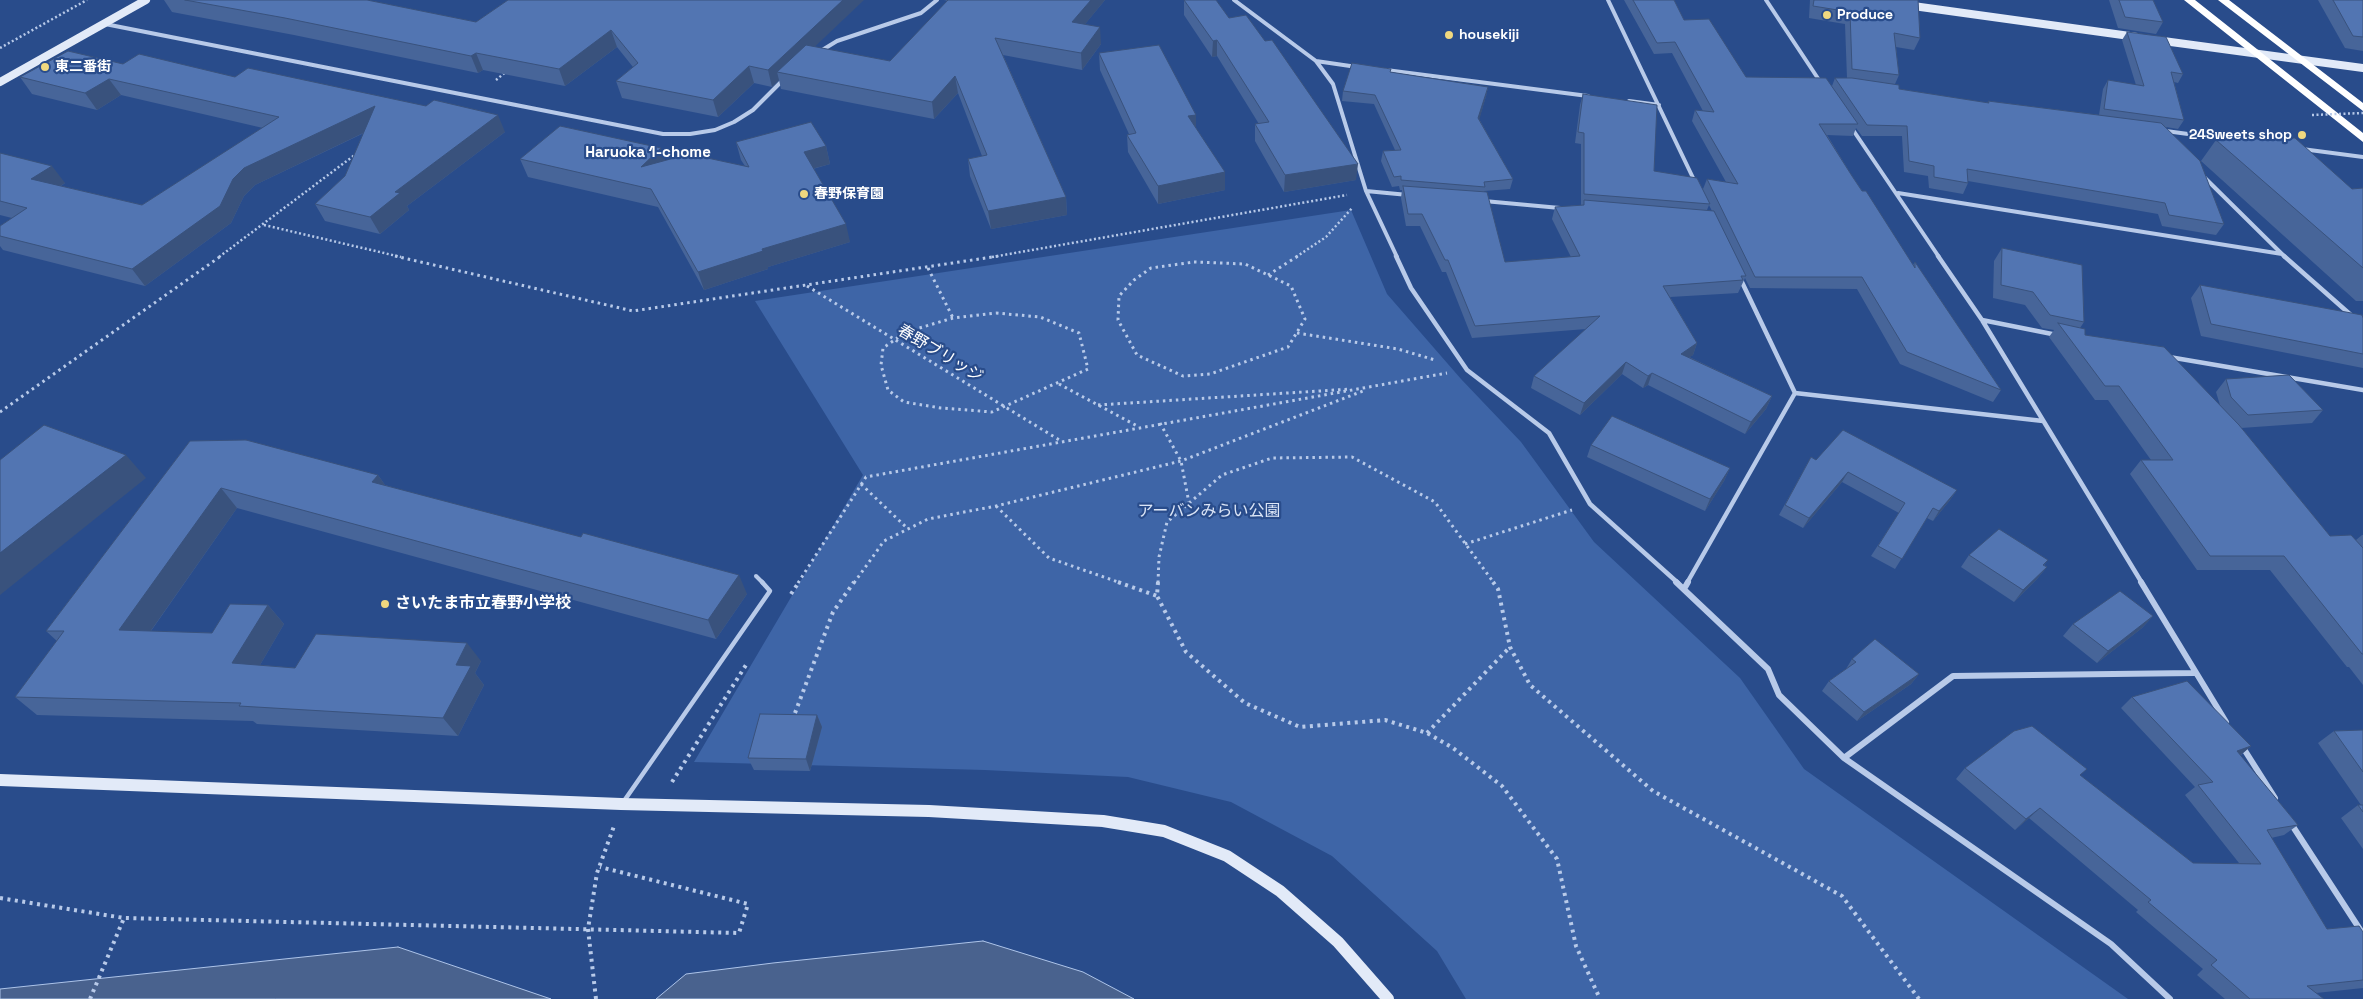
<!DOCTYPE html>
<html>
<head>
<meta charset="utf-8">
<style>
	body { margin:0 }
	canvas { display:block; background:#294c8b }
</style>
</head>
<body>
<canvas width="2363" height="999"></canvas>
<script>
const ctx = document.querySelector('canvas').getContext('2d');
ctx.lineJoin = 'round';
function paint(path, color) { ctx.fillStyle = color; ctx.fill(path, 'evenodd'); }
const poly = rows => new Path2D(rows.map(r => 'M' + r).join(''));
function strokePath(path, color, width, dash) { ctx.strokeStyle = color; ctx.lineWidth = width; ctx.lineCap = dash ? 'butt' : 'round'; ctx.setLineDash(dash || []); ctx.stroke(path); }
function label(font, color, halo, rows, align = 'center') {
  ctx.font = font + ' "Space Grotesk","Noto Sans JP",sans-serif'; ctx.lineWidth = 4.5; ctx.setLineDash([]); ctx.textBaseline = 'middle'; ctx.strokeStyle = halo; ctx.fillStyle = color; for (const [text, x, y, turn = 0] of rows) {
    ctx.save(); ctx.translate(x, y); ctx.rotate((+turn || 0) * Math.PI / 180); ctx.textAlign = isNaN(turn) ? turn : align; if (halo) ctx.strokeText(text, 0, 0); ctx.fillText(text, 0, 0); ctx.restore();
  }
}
const green = poly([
	[1351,210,1387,294,1461,379,1521,442,1594,542,1740,678,1804,769,2128,999,1466,999,1437,951,1332,856,1231,802,1128,777,985,770,694,762,863,475,755,301]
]);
const water = poly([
	[983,941,1083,972,1134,999,656,999,686,974,773,963,983,941],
	[398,947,551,999,0,999,0,989,398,947]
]);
const pathFar2 = poly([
	[0,48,87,0],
	[496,80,507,71],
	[264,225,401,257],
	[219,257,356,154],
	[992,257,1347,195],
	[1296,257,1326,237,1353,207]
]);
const pathFar1 = poly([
	[395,256,633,311,999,256],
	[1194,262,1245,264,1291,286,1305,319,1288,347,1210,374,1183,376,1137,355,1118,320,1119,296,1134,280,1151,268,1194,262],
	[928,268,953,318],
	[1268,275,1298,256],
	[996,313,1040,317,1079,333,1088,369,992,412,941,408,904,402,888,390,881,365,883,348,906,332,953,318,996,313],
	[1297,333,1398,349,1435,360],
	[1059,384,1139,427],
	[1098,405,1351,389],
	[0,412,221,256],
	[1160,423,1181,461,1189,503],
	[861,484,908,529],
	[996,506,1049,558,1121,583],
	[1465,544,1572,510],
	[798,583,866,477,1447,373],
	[854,583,884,541,928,519,996,506,1181,461,1363,391],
	[1158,583,1159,557,1167,522,1222,475,1272,458,1352,457,1435,502,1494,583]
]);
const path = poly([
	[1118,582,1157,596],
	[1158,582,1157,596,1186,652,1245,703,1300,727,1385,720,1427,733,1453,748,1502,786,1557,859,1576,946,1600,999],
	[1493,582,1498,589,1510,647,1530,685,1653,791,1842,896,1919,999],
	[791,594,799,582],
	[795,713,833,612,854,582],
	[1427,733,1510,647],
	[672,782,746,665],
	[0,898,124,918,739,933,748,904,600,867],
	[90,999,124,918],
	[596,999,588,929,597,873,614,826]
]);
const laneFar1 = poly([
	[756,576,763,583]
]);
const lane = poly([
	[624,801,770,591,762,582]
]);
const streetFar2 = poly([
	[1234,0,1316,61,1333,84,1366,191,1397,257],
	[1608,0,1695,182],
	[1766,0,1821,83],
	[105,24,663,134,690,134,715,130,734,122,753,110,783,80],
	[819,52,837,41,921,13,937,0],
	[1316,61,1357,67],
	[1386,70,1588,96],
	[1629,101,1659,105],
	[1851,127,1939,257],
	[2166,131,2232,140],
	[2302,149,2363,157],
	[2203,176,2285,257],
	[1366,191,1408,195],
	[1898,193,2282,254],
	[1484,201,1560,208]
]);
const streetFar1 = poly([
	[1396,256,1411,288,1467,370,1549,433,1590,504,1678,583],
	[1938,256,1982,320,2142,583],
	[2284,256,2352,316],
	[1740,278,1795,393],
	[1982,320,2057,335],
	[2169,357,2363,390],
	[1795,393,2043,421],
	[1687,583,1795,393]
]);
const street = poly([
	[1676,582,1768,669,1779,695,1844,758,2111,944,2170,999],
	[2141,582,2226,722],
	[1684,589,1688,582],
	[2242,746,2275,798],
	[1844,758,1953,676,2194,673],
	[2290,822,2363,934]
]);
const secondaryFar1 = poly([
	[1906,5,2137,37],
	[2156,40,2363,68],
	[0,82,146,0]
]);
const secondary = poly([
	[0,780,621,804,929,811,1103,821,1164,831,1227,856,1280,891,1338,942,1388,999]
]);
const highway = poly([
	[2184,0,2195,0,2363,133,2363,142,2184,0],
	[2218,0,2229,0,2363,103,2363,111,2218,0]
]);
const pathBridgeFar1 = poly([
	[2312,115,2363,113]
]);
const pathBridge = poly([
	[807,286,1061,441]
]);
const wall = poly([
	[164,0,367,0,476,22,508,0,814,47,890,61,948,1,944,0,1105,0,1085,24,1101,44,1082,70,1003,55,1066,197,1067,215,991,229,970,176,968,159,982,156,958,93,934,119,781,89,779,80,772,87,754,83,718,117,622,98,616,81,633,67,617,47,565,86,483,70,478,73,294,35,172,12],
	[1184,0,1229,18,1356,180,1284,192,1255,141,1255,124,1259,124,1217,56,1212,57,1184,15],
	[1624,0,1674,0,1684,20,1746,77,1832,86,1835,78,1847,78,1845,24,1809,18,1810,0,1918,0,1920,38,1914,50,1896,47,1899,75,1895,84,1899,89,1988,103,1988,101,2099,115,2103,89,2108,80,2136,85,2122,40,2127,32,2183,74,2178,83,2174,82,2184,120,2178,129,2166,127,2224,224,2216,235,2162,226,2158,214,1968,181,1968,183,1963,194,1929,188,1928,176,1904,172,1902,136,1862,136,1856,128,1853,136,1827,135,1852,176,1913,265,1915,262,2001,390,1993,402,1900,364,1857,289,1750,288,1745,278,1738,293,1670,297,1697,343,1693,355,1689,357,1772,396,1766,409,1745,434,1648,385,1643,388,1622,374,1580,415,1531,388,1534,376,1586,329,1472,338,1446,272,1442,272,1420,226,1406,226,1401,198,1402,190,1400,190,1399,186,1392,187,1381,161,1383,151,1395,150,1374,104,1342,101,1343,91,1390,72,1488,87,1486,96,1479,119,1513,179,1510,189,1484,191,1484,192,1505,262,1571,257,1552,219,1555,207,1583,205,1581,205,1581,144,1575,143,1580,105,1583,94,1654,171,1703,189,1707,179,1726,182,1692,121,1695,110,1703,111,1672,53,1654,54],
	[1709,205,1712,211,1707,210],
	[2109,0,2153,0,2163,22,2156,34,2118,28],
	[2318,0,2363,0,2363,51,2345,48],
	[1099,53,1196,128,1225,190,1158,204,1128,152,1127,135,1129,134,1100,70],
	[123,64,235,77,505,132,407,206,409,210,380,234,325,221,315,204,345,176,364,133,255,185,244,196,231,223,145,286,3,250,0,246,0,226,12,218,0,215,0,153,65,183,61,186,142,205,263,128,121,95,97,110,32,94,20,77],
	[2216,140,2352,189,2363,188,2363,301,2356,301,2201,161],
	[736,142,826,146,830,164,813,169,850,242,768,267,768,269,704,290,658,207,528,177,520,159,665,160,745,166,741,160],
	[2002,248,2084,322,2080,328,2085,335,2220,405,2216,392,2226,379,2323,410,2312,423,2241,428,2330,536,2356,540,2362,535,2363,535,2363,685,2349,667,2347,667,2270,570,2197,570,2130,474,2141,460,2151,460,2108,400,2095,400,2049,337,2054,330,2042,328,2025,305,1993,298,1994,261],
	[2200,285,2363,318,2363,368,2201,336,2191,298],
	[190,441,378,475,385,485,747,594,716,639,237,508,151,631,212,633,268,605,284,624,260,665,295,668,481,661,475,673,484,685,458,736,257,724,253,721,37,715,15,697,57,641,46,631],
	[1591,445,1730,468,1724,481,1705,511,1587,457],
	[1811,457,1816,460,1957,490,1950,500,1933,521,1927,518,1895,569,1871,556,1899,513,1842,482,1803,528,1779,515],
	[1969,555,2048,560,2044,565,2047,567,2037,579,2014,602,1961,567],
	[2153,616,2142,628,2097,663,2063,636,2073,624],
	[1852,659,1919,674,1911,684,1857,721,1822,691,1829,681,1846,669],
	[2132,697,2251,746,2240,756,2298,825,2284,835,2271,838,2327,929,2363,932,2363,988,2316,993,2324,999,2225,999,2197,975,2203,969,2136,912,2138,910,2029,818,2015,830,1956,779,1965,768,2081,776,2193,863,2239,863,2185,795,2195,787,2121,708],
	[817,715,822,727,810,771,754,770,748,758],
	[2363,730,2363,849,2341,818,2358,805,2361,805,2318,743,2334,731]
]);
const shadedWall = poly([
	[843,0,864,0,786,74,777,72,779,80,772,87,768,70],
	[1091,0,1105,0,1073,39,1072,22],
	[1100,27,1101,44,1082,70,1081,53],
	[611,30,617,47,565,86,559,69],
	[1217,40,1217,56,1212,57,1213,41],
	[476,53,483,70,478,73,471,56],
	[749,66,754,83,718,117,713,100],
	[955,76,958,93,934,119,932,102],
	[109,79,121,95,97,110,85,93],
	[1488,87,1486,96,1477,128,1478,118],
	[375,106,384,123,255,185,244,196,231,223,145,286,132,269,244,168],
	[498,115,505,132,407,206,409,210,380,234,370,217,395,192],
	[1196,115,1196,132,1188,116],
	[826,146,830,164,808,170,804,152],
	[661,148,667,166,641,167],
	[1358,164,1356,180,1284,192,1285,175],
	[52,166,65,183,45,196,31,179],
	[1225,172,1225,190,1158,204,1158,186],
	[1066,197,1067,215,991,229,988,211],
	[846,224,850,242,768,267,768,269,704,290,698,272,762,249],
	[1697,343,1693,355,1677,366,1681,354],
	[1626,362,1622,374,1580,415,1584,403],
	[1652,373,1648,385,1643,388,1648,376],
	[1772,396,1766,409,1745,434,1751,422],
	[126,455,146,478,0,595,0,553],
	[1730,468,1724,481,1705,511,1710,499],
	[1848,472,1842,482,1803,528,1809,518],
	[378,475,392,495,372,482],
	[221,488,237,508,138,649,119,630],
	[1957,490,1950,500,1933,521,1939,511],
	[2047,567,2037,579,2014,602,2023,590],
	[739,575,747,594,716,639,708,620],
	[268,605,284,624,250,682,232,663],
	[2153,616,2142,628,2097,663,2108,651],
	[467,643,481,661,475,673,484,685,458,736,443,718,456,665],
	[1919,674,1911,684,1857,721,1864,712],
	[817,715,822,727,810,771,806,759],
	[2251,746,2238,757,2237,751],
	[2040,808,2029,818,2015,830,2026,819]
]);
const building = poly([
	[185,0,367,0,476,22,508,0,843,0,768,70,749,66,713,100,616,81,638,63,611,30,559,69,476,53,471,56,285,18,185,0],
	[948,0,1091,0,1072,22,1100,27,1081,53,995,38,1066,197,988,211,968,159,987,155,955,76,932,102,777,72,806,45,890,61,948,0],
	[1184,0,1216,0,1229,18,1246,15,1265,41,1272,40,1358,164,1285,175,1255,124,1269,122,1217,40,1213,41,1184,0],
	[1633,0,1674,0,1684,20,1709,19,1746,77,1826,78,1858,124,1819,124,1852,176,1862,191,1866,191,1915,268,1915,262,2001,390,1907,352,1862,277,1755,277,1707,179,1738,184,1695,110,1714,112,1675,42,1657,43,1633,0],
	[1814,0,1918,0,1920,38,1894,33,1899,75,1852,69,1850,12,1813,6,1814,0],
	[2119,0,2153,0,2163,22,2125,17,2119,0],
	[2333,0,2363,0,2363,37,2353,36,2333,0],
	[2127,32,2166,37,2183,74,2171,72,2184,120,2104,109,2108,80,2144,86,2127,32],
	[1159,45,1196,115,1188,116,1225,172,1158,186,1127,135,1136,133,1099,53,1159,45],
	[68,51,123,64,139,54,235,77,248,68,426,106,434,100,498,115,395,192,400,193,370,217,315,204,345,176,375,106,244,168,233,179,220,206,132,269,0,236,0,226,27,208,0,201,0,153,52,166,31,179,142,205,279,117,109,79,85,93,20,77,68,51],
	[1352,63,1391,69,1390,72,1488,87,1478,118,1513,179,1484,182,1485,187,1401,180,1401,176,1394,177,1383,151,1401,150,1375,95,1343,91,1352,63],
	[1835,78,1852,78,1899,85,1899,89,1989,103,1988,101,2161,123,2200,161,2224,224,2169,215,2165,203,1967,169,1968,183,1934,177,1934,166,1909,161,1907,126,1867,125,1835,78],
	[1583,94,1657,105,1654,171,1697,178,1710,204,1584,194,1584,133,1578,132,1583,94],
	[811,122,826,146,804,152,846,224,762,249,763,251,698,272,651,189,520,159,560,126,661,148,641,167,689,154,749,167,736,142,811,122],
	[2295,138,2352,189,2363,188,2363,268,2216,140,2295,138],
	[1403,186,1487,192,1505,262,1580,256,1555,207,1584,205,1584,200,1714,211,1746,276,1741,276,1743,280,1663,286,1697,343,1681,354,1772,396,1751,422,1652,373,1648,376,1626,362,1584,403,1534,376,1600,316,1475,326,1448,260,1445,260,1422,214,1408,214,1403,186],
	[2002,248,2082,265,2084,322,2050,315,2033,292,2001,285,2002,248],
	[2200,285,2362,315,2363,318,2363,354,2211,324,2200,285],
	[2058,323,2085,329,2085,335,2164,347,2239,425,2330,536,2351,535,2363,548,2363,654,2362,654,2284,556,2210,556,2141,460,2173,460,2119,386,2105,386,2058,323],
	[2289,375,2323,410,2248,415,2231,397,2226,379,2289,375],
	[1612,416,1730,468,1710,499,1591,445,1612,416],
	[44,425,126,455,0,553,0,460,44,425],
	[1843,430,1957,490,1939,511,1933,508,1902,559,1878,546,1905,503,1848,472,1809,518,1785,505,1811,457,1816,460,1843,430],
	[246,440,378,475,372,482,581,537,583,533,739,575,708,620,221,488,119,630,212,633,230,604,268,605,232,663,295,668,316,634,467,643,456,665,471,666,443,718,239,706,241,703,15,697,64,631,46,631,190,441,246,440],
	[1999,529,2048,560,2043,565,2047,567,2023,590,1969,555,1999,529],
	[2120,591,2153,616,2108,651,2073,624,2120,591],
	[1875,639,1919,674,1864,712,1829,681,1856,662,1852,659,1875,639],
	[2187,681,2251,746,2237,751,2298,825,2267,830,2327,929,2359,926,2363,932,2363,980,2307,986,2324,999,2250,999,2211,965,2217,960,2148,902,2151,900,2040,808,2026,819,1965,768,2014,731,2032,726,2087,769,2080,775,2193,863,2261,864,2198,785,2213,782,2132,697,2187,681],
	[760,714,817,715,806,759,748,758,760,714],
	[2363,730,2363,772,2334,731,2363,730],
	[2358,805,2363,805,2363,812,2358,805]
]);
const markers = [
	[1827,15,5,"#f0d87f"],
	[1449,35,5,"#f0d87f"],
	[45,67,5,"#f0d87f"],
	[2302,135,5,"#f0d87f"],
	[804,194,5,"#f0d87f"],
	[385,604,5,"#f0d87f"]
];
const farPoinames = [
	["Produce",1837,15],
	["housekiji",1459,35],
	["東二番街",55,67],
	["24Sweets shop",2292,135,"right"],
	["春野保育園",814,194]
];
const farNeighbourhoodnames = [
	["Haruoka 1-chome",648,153]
];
const streetNames = [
	["春野ブリッジ",940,354,31]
];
const parkNames = [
	["アーバンみらい公園",1209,512]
];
const poiNames = [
	["さいたま市立春野小学校",395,604]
];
paint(green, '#3e65a7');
paint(water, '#49628e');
strokePath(water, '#adc4e9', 1);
strokePath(pathFar2, '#b8cae9', 2.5, [2, 2.5]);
strokePath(pathFar1, '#b8cae9', 3, [2.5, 4]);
strokePath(path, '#b8cae9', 4, [3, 4.5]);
strokePath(laneFar1, '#b8cae9', 4);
strokePath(lane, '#b8cae9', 4.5);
strokePath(streetFar2, '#b8cae9', 4);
strokePath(streetFar1, '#b8cae9', 4.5);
strokePath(street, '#b8cae9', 6);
strokePath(secondaryFar1, '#e2eaf8', 8);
strokePath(secondary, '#e2eaf8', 12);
paint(highway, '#fff');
strokePath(pathBridgeFar1, '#b8cae9', 2.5, [2, 2.5]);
strokePath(pathBridge, '#b8cae9', 3, [2.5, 4]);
paint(wall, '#476599');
paint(shadedWall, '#39527d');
paint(building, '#5275b2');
strokePath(building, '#39527d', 1);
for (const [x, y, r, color] of markers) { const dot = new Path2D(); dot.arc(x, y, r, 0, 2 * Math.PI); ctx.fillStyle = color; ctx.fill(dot); strokePath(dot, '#294c8b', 2); }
label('bold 14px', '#fff', '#294c8b', farPoinames, 'left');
label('bold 15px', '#fff', '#294c8b', farNeighbourhoodnames);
label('16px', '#fff', '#294c8b', streetNames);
label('16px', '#dce6f7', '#294c8b', parkNames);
label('bold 16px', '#fff', '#294c8b', poiNames, 'left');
</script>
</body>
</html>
